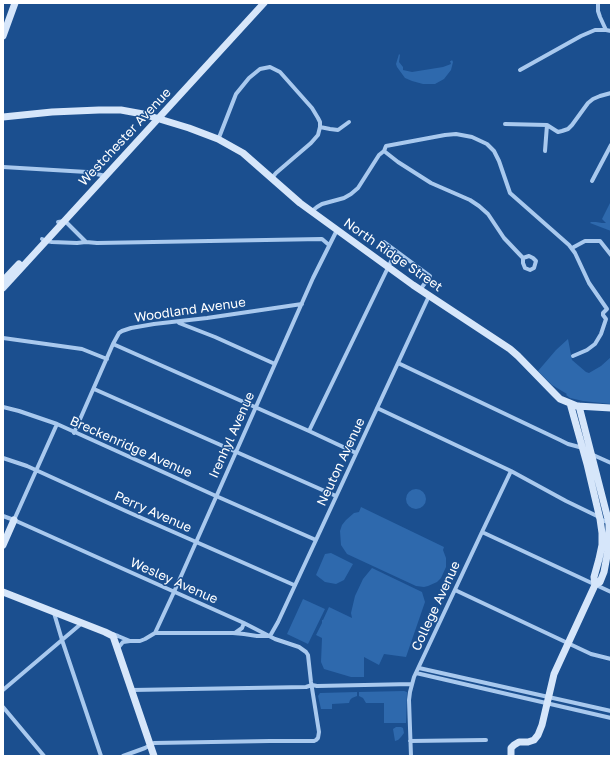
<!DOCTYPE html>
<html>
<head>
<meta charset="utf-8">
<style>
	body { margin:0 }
	#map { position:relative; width:614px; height:759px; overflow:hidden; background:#1b4f8f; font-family:"Golos Text",sans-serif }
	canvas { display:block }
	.frame { position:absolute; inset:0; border:4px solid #fff; pointer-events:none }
</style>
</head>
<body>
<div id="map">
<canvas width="614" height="759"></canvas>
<div class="frame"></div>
</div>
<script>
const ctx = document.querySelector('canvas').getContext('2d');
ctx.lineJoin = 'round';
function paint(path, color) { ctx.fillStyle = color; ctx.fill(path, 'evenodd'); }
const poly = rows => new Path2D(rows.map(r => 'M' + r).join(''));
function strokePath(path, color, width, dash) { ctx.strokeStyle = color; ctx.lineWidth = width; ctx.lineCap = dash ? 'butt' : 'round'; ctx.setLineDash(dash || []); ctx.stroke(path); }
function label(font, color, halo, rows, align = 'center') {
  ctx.font = font + ' "Golos Text",sans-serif'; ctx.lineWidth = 3; ctx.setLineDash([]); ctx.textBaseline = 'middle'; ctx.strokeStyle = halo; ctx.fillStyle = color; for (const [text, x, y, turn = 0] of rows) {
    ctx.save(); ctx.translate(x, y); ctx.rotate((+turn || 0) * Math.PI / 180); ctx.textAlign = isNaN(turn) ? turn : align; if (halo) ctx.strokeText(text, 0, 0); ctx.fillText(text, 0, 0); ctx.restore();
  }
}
const green = poly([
	[399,54,400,55,399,62,403,67,403,70,412,72,443,67,451,64,450,61,451,61,452,60,453,62,451,70,444,79,435,84,423,84,412,81,405,78,397,67,396,64],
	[611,201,611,231,590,223,591,222,596,222,602,223,606,223,602,219],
	[568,339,572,360,586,372,589,373,601,366,611,357,611,404,583,401,570,398,566,395,567,394,552,385,538,371,556,350],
	'406 499a10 10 0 1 1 20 0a10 10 0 1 1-20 0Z',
	[361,507,444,547,443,550,446,558,446,567,441,578,437,582,428,586,424,587,416,586,347,554,341,545,340,531,342,525,346,520,354,513,359,512],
	[331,553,353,564,344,580,336,584,325,582,316,575,325,554],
	[372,568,422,592,425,602,406,657,384,654,379,665,364,657,364,677,351,677,324,669,321,662,322,638,316,635,322,623,322,620,323,620,329,607,352,618,351,613,355,596,363,579],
	[303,599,325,609,308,644,287,634],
	[404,691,407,692,406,723,384,723,384,703,366,703,363,698,359,696,359,692],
	[357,692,357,696,352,698,350,700,349,703,332,704,332,709,321,709,318,696,320,693],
	[396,727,401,727,403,728,404,733,401,737,398,740,395,741,393,729]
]);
const street = poly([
	[598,3,598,11,600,17,606,30],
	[520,70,581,36,595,30,606,30,611,31],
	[505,124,547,125,558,132,562,131,568,129,572,125,588,103,593,99,600,96,611,93],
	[320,127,330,129,338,130,349,122],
	[218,139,220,135,236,94,249,78,260,69,270,67,280,72,312,108,318,118,320,122,320,127,318,135,311,143,276,173,272,178],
	[384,151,398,162,431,183,470,200,479,206,488,214,504,238,523,258,523,263,525,268,530,270,534,268,536,261,533,258,529,256,523,258],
	[545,151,547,125],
	[3,167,87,172,106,176],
	[592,181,611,145],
	[311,212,317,207,322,204,344,198,351,194,358,188,379,155,384,151,386,146,445,135,456,134,472,137,487,144,494,151,499,161,510,193,569,245,575,253,589,283,607,309],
	[58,222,65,221,86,242],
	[42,239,46,241,52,242,77,243,86,242,97,243,322,239,329,245],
	[384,242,430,276,420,290],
	[572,248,585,241,600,241,611,255],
	[179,323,215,337,275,364],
	[3,338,82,349,107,359],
	[113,344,309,431,356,453],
	[573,356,587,350,595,344,601,334,606,319,603,315,603,313,607,309],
	[398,363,560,440,568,444,583,448],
	[94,389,336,496],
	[3,407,19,411,57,424,216,496,316,540],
	[377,408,511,471,566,501,597,516,600,519,609,523],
	[309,431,396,251],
	[74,433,113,344,119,333,122,331,131,328,154,324,207,318,302,304],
	[591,454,611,463],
	[3,458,27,466,128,512,294,585],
	[3,516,14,520,244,623,275,639,299,647,306,652,308,655,311,682,319,732,318,738,316,740,314,741,270,741,154,743,145,748,123,756],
	[14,520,57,424],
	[482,532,611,592],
	[455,590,591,654,611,659],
	[54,613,62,640,101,756],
	[155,633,174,592,313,278,337,230],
	[235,633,242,628,244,623],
	[112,634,118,636,130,641],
	[118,648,123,642,130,641,140,641,145,639,155,633,233,633,244,634,257,636,270,636,278,622,429,296],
	[419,668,611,711],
	[416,673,611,718],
	[3,690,82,623],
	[132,690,306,687,312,685,317,686,412,684],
	[3,707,44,756],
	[410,741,486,740],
	[411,756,409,700,410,692,414,677,482,532,511,471]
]);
const secondary = poly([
	[3,36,15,3],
	[3,117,52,112,99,110,121,110,143,114,189,128,218,139,243,153,300,203,413,285,510,349,518,356,554,393,560,399,577,406,611,408],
	[3,281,19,264],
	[3,288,264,3],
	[579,406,609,523,609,545,604,572,600,582,595,585],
	[3,545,14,520],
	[3,592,105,632,113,636,154,756],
	[511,756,511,748,514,745,519,742,528,742,534,740,538,735,542,725,554,674,595,585,594,577,599,559,602,545,602,533,600,519,587,464,570,403]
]);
const streetNames = [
	["Westchester Avenue",125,137,-47],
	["North Ridge Street",393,255,35],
	["Woodland Avenue",190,310,-8],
	["Irenhyl Avenue",232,435,-66],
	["Breckenridge Avenue",131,447,24],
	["Neuton Avenue",341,462,-65],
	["Perry Avenue",153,512,24],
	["Wesley Avenue",174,581,24],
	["College Avenue",436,606,-65]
];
paint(green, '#2e69ad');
strokePath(street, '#a9c9ee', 4);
strokePath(secondary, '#d6e6fa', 7);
label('13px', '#fff', '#1b4f8f', streetNames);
</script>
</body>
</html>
